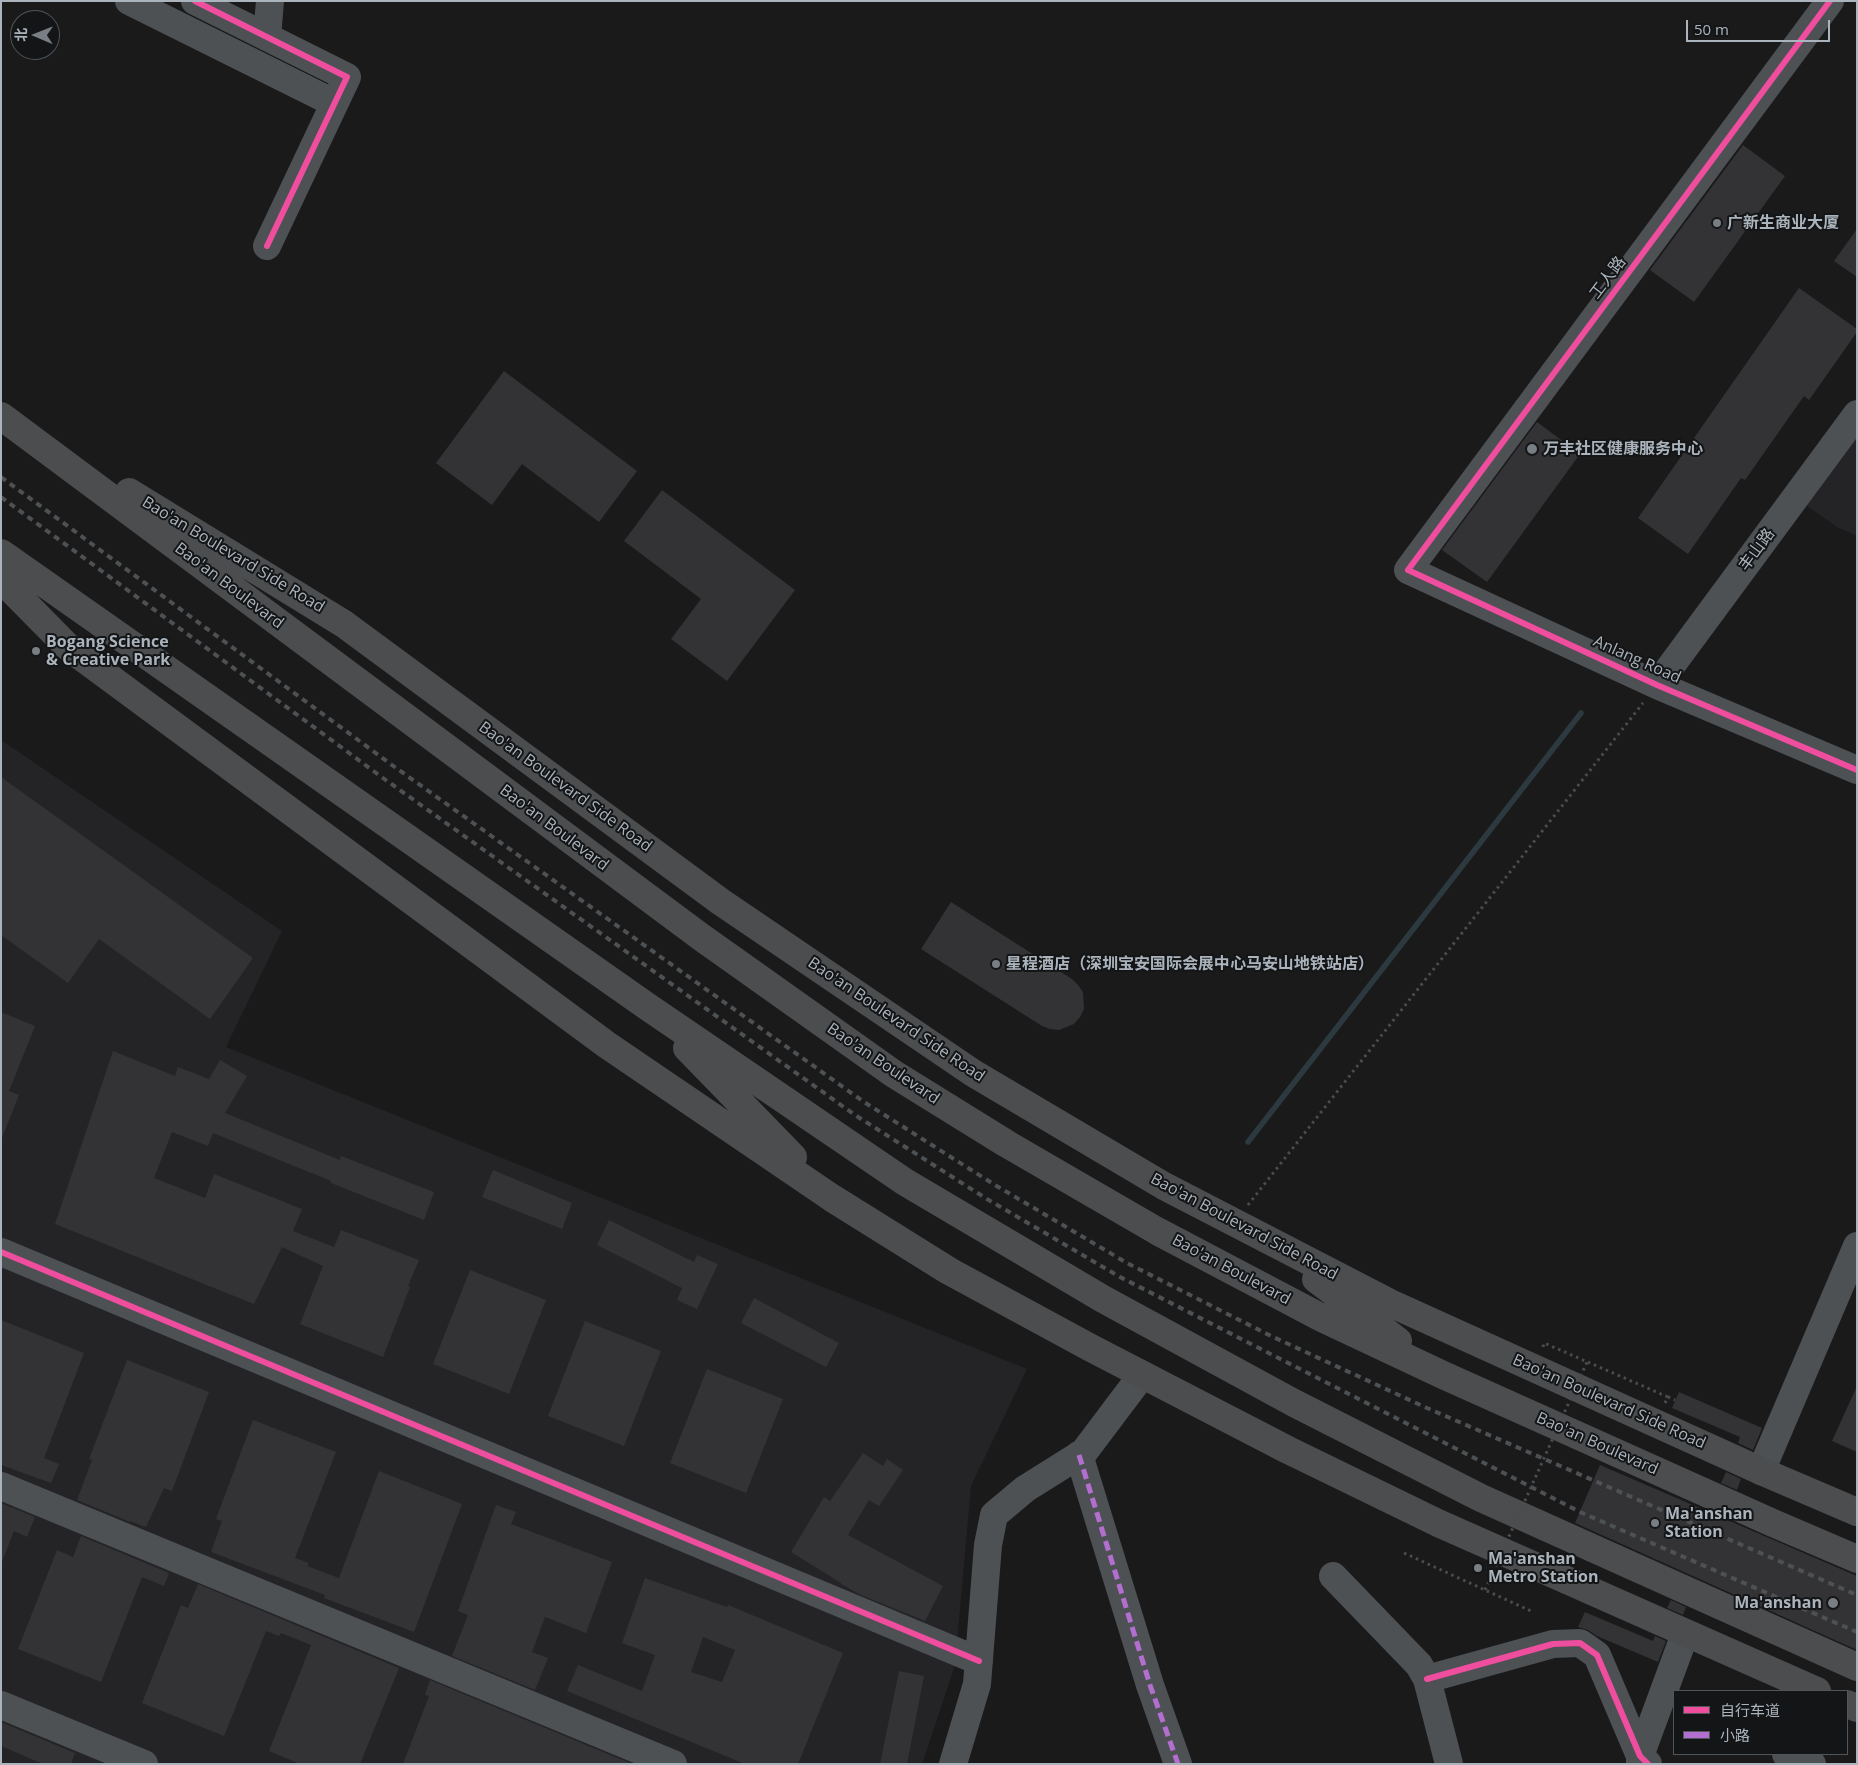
<!DOCTYPE html>
<html>
<head>
<meta charset="utf-8">
<style>
	body { margin:0 }
	#map { position:relative; width:1858px; height:1765px; overflow:hidden; background:#1a1a1b; font-family:"Open Sans","Noto Sans SC",sans-serif }
	canvas { display:block }
	.frame { position:absolute; inset:0; border:2px solid #abb4bc; pointer-events:none }
	.legend { position:absolute; left:1673px; top:1690px; width:175px; height:65px; box-sizing:border-box; background:#141517; border:1px solid #505559; margin:0; padding:6px 9px; list-style:none; font-size:15px; color:#abb4bc }
	.legend li { display:flex; align-items:center; gap:10px; height:25px }
	.legend b { width:25px; border:1px solid #505559 }
	.north { position:absolute; left:10px; top:10px; width:50px; height:50px; box-sizing:border-box; background:#141517; border:1px solid #505559; border-radius:50%; rotate:271deg; font-size:14px; font-weight:700; line-height:20px; text-align:center; color:#abb4bc }
	.north::after { content:''; display:block; margin:auto; width:18px; height:22px; background:#787e84; clip-path:polygon(50% 0,100% 100%,50% 72%,0 100%) }
	.scale { position:absolute; left:1686px; top:20px; width:144px; height:22px; box-sizing:border-box; border:2px solid #abb4bc; border-top:0; padding-left:6px; font-size:15px; line-height:18px; white-space:nowrap; color:#abb4bc; -webkit-text-stroke:4px #141517; paint-order:stroke }
</style>
</head>
<body>
<div id="map">
<canvas width="1858" height="1765"></canvas>
<div class="frame"></div>
<ul class="legend">
<li><b style="height:6px;background:#ef4d9e"></b>自行车道</li>
<li><b style="height:6px;background:#b36fd0"></b>小路</li>
</ul>
<div class="north">北</div>
<div class="scale">50 m</div>
</div>
<script>
const ctx = document.querySelector('canvas').getContext('2d');
ctx.lineJoin = 'round';
function paint(path, color) { ctx.fillStyle = color; ctx.fill(path, 'evenodd'); }
const poly = rows => new Path2D(rows.map(r => 'M' + r).join(''));
function strokePath(path, color, width, dash) { ctx.strokeStyle = color; ctx.lineWidth = width; ctx.lineCap = dash ? 'butt' : 'round'; ctx.setLineDash(dash || []); ctx.stroke(path); }
function label(font, color, halo, rows, align = 'center') {
  ctx.font = font + ' "Open Sans","Noto Sans SC",sans-serif'; ctx.lineWidth = 4; ctx.setLineDash([]); ctx.textBaseline = 'middle'; ctx.strokeStyle = halo; ctx.fillStyle = color; for (const [text, x, y, turn = 0] of rows) {
    ctx.save(); ctx.translate(x, y); ctx.rotate((+turn || 0) * Math.PI / 180); ctx.textAlign = isNaN(turn) ? turn : align; if (halo) ctx.strokeText(text, 0, 0); ctx.fillText(text, 0, 0); ctx.restore();
  }
}
const built = poly([
	[1857,433,1857,536,1837,527,1804,504],
	[1,740,282,931,226,1047,1027,1369,971,1486,955,1665,922,1764,1,1764]
]);
const stream = poly([
	[1248,1142,1581,713]
]);
const building = poly([
	[1743,145,1785,176,1694,302,1650,270],
	[1857,229,1857,277,1834,261],
	[1799,288,1857,329,1857,332,1809,400,1804,396,1745,480,1741,478,1688,554,1638,518],
	[504,371,637,471,599,522,522,464,492,505,436,463],
	[1537,422,1580,454,1487,582,1442,550],
	[662,490,795,590,727,681,671,639,701,599,624,541],
	[1,777,253,958,210,1019,99,939,68,983,1,935],
	[951,902,1072,979,1078,985,1083,992,1084,1009,1080,1017,1074,1024,1059,1030,1050,1029,1042,1026,921,949],
	[1,1012,35,1026,9,1091,19,1095,2,1138],
	[113,1051,175,1076,178,1067,209,1079,220,1060,247,1076,225,1113,340,1160,341,1156,434,1192,424,1220,331,1183,331,1181,213,1133,208,1146,172,1132,154,1178,205,1198,214,1174,302,1209,293,1231,334,1247,341,1230,419,1260,408,1286,410,1287,383,1357,300,1324,323,1266,282,1247,254,1304,55,1224],
	[493,1170,572,1203,562,1229,482,1197],
	[609,1220,694,1262,697,1255,718,1264,697,1309,677,1300,682,1288,597,1245],
	[470,1270,546,1300,509,1394,433,1364],
	[754,1298,839,1343,826,1367,741,1323],
	[1,1320,84,1353,44,1458,59,1464,51,1483,1,1465],
	[585,1321,661,1351,624,1446,548,1416],
	[127,1360,209,1392,172,1491,164,1488,146,1527,130,1521,130,1522,77,1500,92,1460,89,1459],
	[707,1369,783,1399,746,1493,670,1463],
	[1857,1386,1857,1452,1832,1441],
	[1679,1392,1762,1428,1753,1450,1738,1443,1740,1437,1672,1408],
	[253,1420,336,1452,295,1558,309,1563,307,1566,339,1578,379,1471,462,1504,414,1632,324,1598,325,1595,211,1552,222,1521,216,1519],
	[863,1453,883,1466,887,1459,903,1470,879,1506,869,1500,848,1535,943,1586,925,1621,861,1595,841,1584,841,1583,791,1552,824,1497,830,1501],
	[1600,1465,1857,1576,1857,1650,1575,1523],
	[1726,1472,1741,1479,1737,1490,1721,1483],
	[1,1503,35,1517,27,1537,14,1531,2,1562],
	[496,1505,516,1512,511,1524,612,1562,586,1633,545,1617,532,1652,548,1658,535,1690,452,1656,468,1615,458,1611],
	[81,1536,169,1573,164,1586,142,1577,101,1682,18,1649,57,1550,73,1557],
	[645,1578,727,1607,728,1605,843,1653,798,1764,745,1764,567,1691,578,1665,642,1691,655,1655,622,1643],
	[703,1637,735,1650,722,1682,691,1672],
	[198,1584,399,1668,360,1764,300,1764,269,1751,311,1645,281,1633,279,1636,266,1631,224,1736,142,1703,181,1605,188,1608],
	[1671,1600,1686,1607,1683,1615,1667,1608],
	[1585,1612,1653,1641,1655,1636,1666,1641,1658,1662,1597,1636,1588,1630,1578,1627],
	[899,1671,924,1676,907,1764,880,1764],
	[430,1680,632,1764,403,1764,429,1696,425,1695],
	[1,1722,75,1753,71,1764,43,1764,1,1746]
]);
const path = poly([
	[1248,1205,1643,703],
	[1543,1347,1544,1343,1668,1397],
	[1665,1403,1668,1397,1675,1400],
	[1404,1553,1531,1611]
]);
const minor = poly([
	[129,1,334,103],
	[195,1,347,77,267,246],
	[1830,1,1408,570,1657,685,1857,770],
	[267,37,270,1],
	[1657,685,1857,414],
	[1,1252,979,1661],
	[1079,1455,1150,1685,1178,1764],
	[1761,1471,1857,1246],
	[1,1486,673,1764],
	[1333,1576,1419,1665,1427,1679,1449,1764],
	[1427,1679,1553,1644,1580,1643,1597,1655,1640,1756,1648,1764],
	[1,1705,144,1764],
	[1786,1754,1812,1764],
	[953,1764,977,1684,988,1545,994,1515,1025,1489,1084,1452,1142,1375],
	[1640,1764,1640,1756,1685,1634]
]);
const major = poly([
	[1,416,701,937,894,1074,1007,1144,1157,1231,1322,1318,1443,1375,1773,1523,1857,1559],
	[129,492,344,624,721,902,973,1073,1164,1186,1390,1303,1761,1471,1857,1512],
	[1,553,648,1007,905,1182,1103,1299,1294,1403,1481,1498,1857,1667],
	[1,579,68,647,607,1045,832,1198,949,1271,1091,1348,1288,1450,1438,1523,1817,1691],
	[687,1048,793,1157],
	[1316,1279,1398,1341],
	[1847,1704,1857,1708]
]);
const rail = poly([
	[1,477,392,765,864,1102,995,1185,1127,1263,1271,1336,1427,1408,1857,1595],
	[1,497,383,778,855,1115,987,1199,1120,1277,1580,1512,1857,1632]
]);
const pathBridge = poly([
	[1485,1590,1587,1362]
]);
const quiet = poly([
	[1079,1455,1150,1685,1178,1764]
]);
const cycleway = poly([
	[195,1,347,77,267,246],
	[1830,1,1408,570,1657,685,1857,770],
	[1,1252,979,1661],
	[1427,1679,1553,1644,1580,1643,1597,1655,1640,1756,1648,1764]
]);
const markers = [
	[1717,223,5,"#787e84"],
	[1532,449,6,"#787e84"],
	[36,651,5,"#787e84"],
	[996,964,5,"#787e84"],
	[1655,1523,5,"#787e84"],
	[1478,1568,5,"#787e84"],
	[1833,1603,6,"#787e84"]
];
const poiNames = [
	["广新生商业大厦",1727,223],
	["万丰社区健康服务中心",1543,449],
	["Bogang Science",46,642],
	["& Creative Park",46,660],
	["星程酒店（深圳宝安国际会展中心马安山地铁站店）",1006,964],
	["Ma'anshan",1665,1514],
	["Station",1665,1532],
	["Ma'anshan",1488,1559],
	["Metro Station",1488,1577],
	["Ma'anshan",1822,1603,"right"]
];
const streetNames = [
	["工人路",1608,278,-53],
	["丰山路",1757,550,-54],
	["Bao'an Boulevard Side Road",233,555,31],
	["Bao'an Boulevard",229,586,37],
	["Anlang Road",1637,660,24],
	["Bao'an Boulevard Side Road",565,787,36],
	["Bao'an Boulevard",554,828,37],
	["Bao'an Boulevard Side Road",896,1020,34],
	["Bao'an Boulevard",883,1064,34],
	["Bao'an Boulevard Side Road",1244,1227,28],
	["Bao'an Boulevard",1231,1270,28],
	["Bao'an Boulevard Side Road",1609,1402,24],
	["Bao'an Boulevard",1597,1444,24]
];
paint(built, '#242427');
strokePath(stream, '#2c393e', 5.5);
paint(building, '#333335');
strokePath(path, '#4a4c4e', 3, [2.5, 4]);
strokePath(minor, '#4e5154', 28);
strokePath(major, '#4c4d4f', 28);
strokePath(rail, '#4e5153', 4, [6, 5]);
strokePath(pathBridge, '#4a4c4e', 3, [2.5, 4]);
strokePath(quiet, '#b36fd0', 5, [10, 5]);
strokePath(cycleway, '#ef4d9e', 6);
for (const [x, y, r, color] of markers) { const dot = new Path2D(); dot.arc(x, y, r, 0, 2 * Math.PI); ctx.fillStyle = color; ctx.fill(dot); strokePath(dot, '#141517', 2); }
label('bold 16px', '#abb4bc', '#141517', poiNames, 'left');
label('16px', '#abb4bc', '#141517', streetNames);
</script>
</body>
</html>
